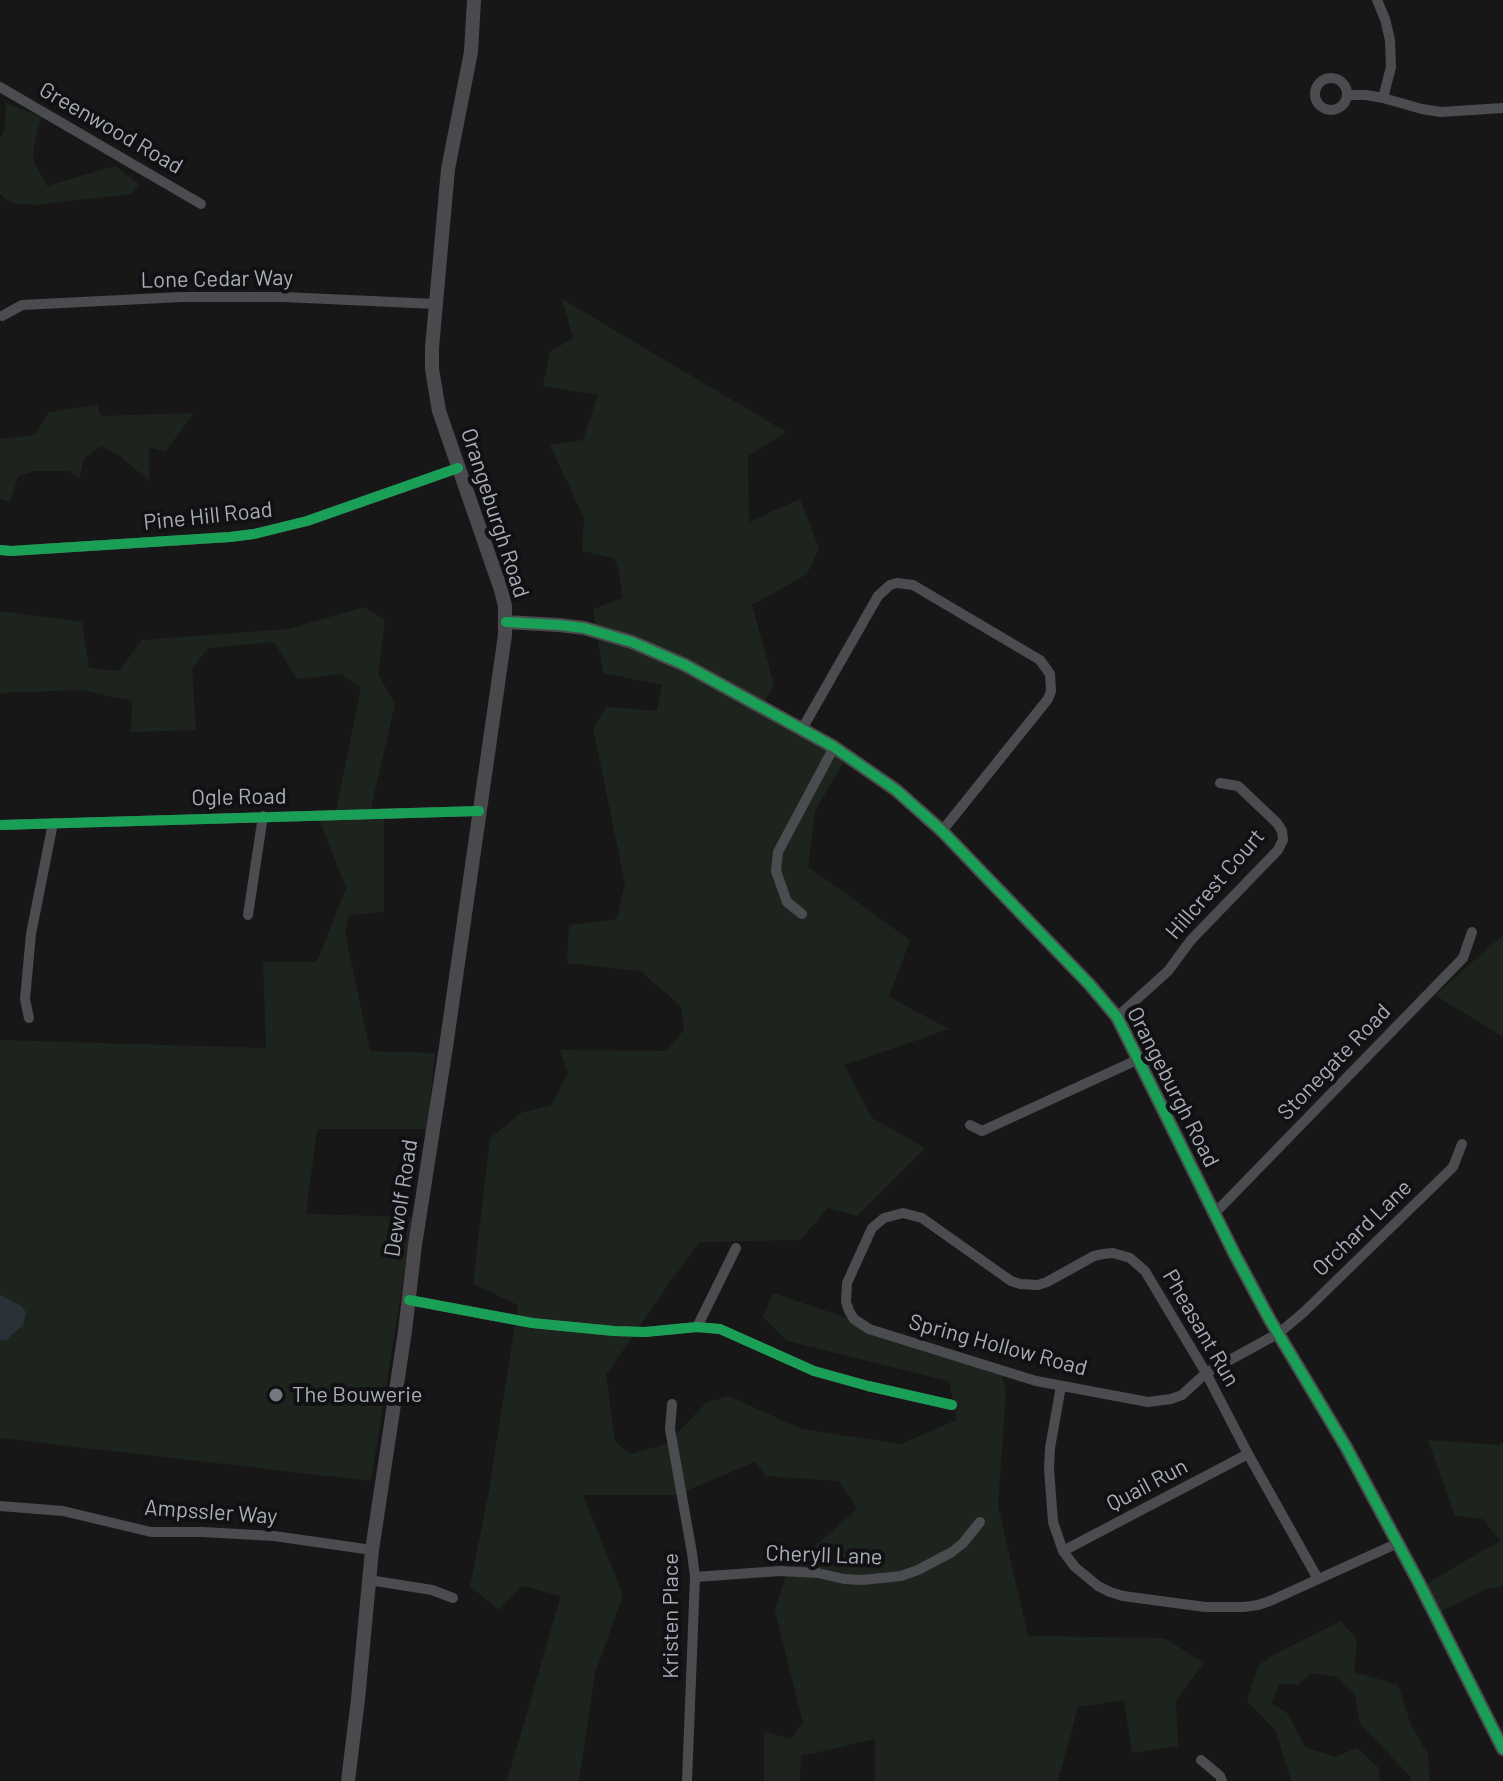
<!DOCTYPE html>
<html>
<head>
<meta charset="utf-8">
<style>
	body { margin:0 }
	canvas { display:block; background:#171717 }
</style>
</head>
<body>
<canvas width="1503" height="1781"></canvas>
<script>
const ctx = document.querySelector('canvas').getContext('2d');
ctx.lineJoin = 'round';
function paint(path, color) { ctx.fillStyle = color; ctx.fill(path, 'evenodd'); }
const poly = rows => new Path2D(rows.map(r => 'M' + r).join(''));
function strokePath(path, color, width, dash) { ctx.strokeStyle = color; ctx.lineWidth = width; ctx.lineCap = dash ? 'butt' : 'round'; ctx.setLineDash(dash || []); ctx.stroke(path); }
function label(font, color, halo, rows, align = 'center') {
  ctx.font = font + ' Barlow,sans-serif'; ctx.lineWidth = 8; ctx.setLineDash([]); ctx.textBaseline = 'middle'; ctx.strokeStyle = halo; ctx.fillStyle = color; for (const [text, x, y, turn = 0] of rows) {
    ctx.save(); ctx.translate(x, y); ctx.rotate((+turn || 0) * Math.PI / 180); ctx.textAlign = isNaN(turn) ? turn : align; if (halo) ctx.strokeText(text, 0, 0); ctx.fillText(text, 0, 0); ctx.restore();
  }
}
const green = poly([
	[6,103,41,117,34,145,33,160,47,186,115,166,139,184,131,194,35,205,11,203,0,194,0,138,5,129],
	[562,299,786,432,748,456,749,522,800,499,819,548,807,574,752,605,774,685,761,706,846,758,815,811,808,867,910,940,889,997,949,1029,844,1065,872,1118,925,1148,857,1216,828,1208,800,1240,700,1242,668,1285,606,1375,615,1442,631,1454,667,1444,706,1403,728,1396,802,1429,900,1444,957,1420,949,1381,787,1341,763,1317,773,1293,1000,1370,1006,1390,998,1506,1028,1636,1164,1638,1204,1663,1176,1701,1178,1746,1132,1753,1124,1700,1078,1707,1058,1781,875,1781,875,1739,801,1756,800,1781,764,1781,764,1732,791,1739,803,1723,775,1611,787,1571,857,1509,839,1481,766,1476,755,1462,676,1495,583,1495,623,1595,595,1673,579,1781,507,1781,561,1596,522,1586,499,1610,470,1586,489,1491,518,1305,473,1284,490,1138,521,1113,552,1105,568,1073,560,1050,666,1051,684,1030,681,1006,640,971,567,963,569,925,617,919,625,883,593,728,607,707,657,711,662,685,603,673,593,609,623,598,619,572,614,558,582,551,584,518,550,445,583,440,598,395,543,386,550,352,573,338],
	[97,405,101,416,194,413,165,452,149,447,149,481,119,455,101,446,84,459,79,479,70,471,34,471,18,476,10,502,0,499,0,439,35,435,49,412],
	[364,607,385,620,378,674,395,704,371,808,384,808,384,912,349,915,345,932,370,1051,435,1053,427,1129,317,1129,306,1214,413,1217,371,1481,0,1438,0,1040,266,1048,263,962,317,962,346,888,316,811,336,811,361,688,341,674,297,679,274,642,208,648,192,669,196,730,131,732,132,701,82,690,0,693,0,611,82,622,89,668,119,671,142,640,289,629],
	[1503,935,1503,1037,1435,995],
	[1428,1440,1498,1445,1503,1443,1503,1587,1488,1588,1433,1615,1419,1588,1500,1541,1483,1519,1455,1516],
	[1341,1621,1357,1640,1354,1672,1398,1685,1411,1725,1428,1755,1430,1781,1411,1781,1410,1776,1360,1724,1355,1694,1337,1677,1310,1673,1298,1685,1279,1683,1272,1704,1288,1714,1305,1747,1335,1757,1357,1748,1378,1767,1380,1781,1291,1781,1276,1731,1247,1701,1258,1666,1273,1655]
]);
const water = poly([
	[0,1295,21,1306,26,1312,23,1325,6,1340,0,1340]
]);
const street = poly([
	[1377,0,1385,19,1390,40,1391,67,1383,98],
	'1315 94a16 16 0 1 1 32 0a16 16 0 1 1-32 0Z',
	[0,87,201,204],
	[1347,95,1366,95,1383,98,1422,109,1441,112,1503,108],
	[2,316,22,305,182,297,284,297,436,304],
	[0,550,11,551,230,537,254,534,307,521,458,468],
	[802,729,878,596,890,585,897,583,913,585,1040,660,1050,674,1051,691,1048,699,942,831],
	[0,825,479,811],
	[802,914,787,902,776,871,778,852,834,747],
	[248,915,263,816],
	[1117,1017,1168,971,1191,940,1278,850,1283,840,1282,831,1277,823,1238,786,1220,783],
	[29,1018,25,999,31,934,53,823],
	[970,1125,982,1131,1139,1059],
	[1215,1213,1463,958,1472,932],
	[409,1300,532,1323,614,1331,645,1332,697,1327,720,1329,814,1371,868,1386,952,1405],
	[697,1327,736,1248],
	[1061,1386,1050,1448,1049,1468,1053,1522,1063,1551,1075,1567,1098,1586,1110,1592,1123,1596,1205,1607,1244,1607,1258,1605,1270,1601,1398,1543],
	[672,1404,670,1429,692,1553,695,1577,687,1781],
	[0,1506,63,1511,151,1532,202,1532,274,1536,372,1550],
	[1063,1551,1248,1454],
	[695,1577,780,1571,818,1573,844,1579,862,1580,901,1576,918,1570,952,1552,963,1543,980,1522],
	[1318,1579,1248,1454,1206,1373,1145,1271,1130,1258,1113,1253,1103,1254,1094,1256,1047,1282,1038,1285,1020,1284,1011,1281,922,1218,903,1213,884,1218,872,1228,847,1283,846,1302,849,1311,854,1319,869,1329,1036,1381,1148,1402,1171,1399,1182,1395,1206,1373,1279,1333,1304,1312,1453,1167,1462,1144],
	[369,1580,432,1590,453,1598],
	[1201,1760,1220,1776,1222,1781]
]);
const secondary = poly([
	[506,622,559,625,584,628,632,642,685,665,834,747,896,790,942,831,1090,985,1117,1017,1126,1035,1235,1255,1270,1320,1346,1447,1418,1581,1503,1749],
	[348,1781,358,1699,372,1550,405,1331,415,1245,446,1047,505,635,505,606,501,590,439,411,432,369,432,348,448,169,471,52,474,0]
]);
const cycleway = poly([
	[0,550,11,551,230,537,254,534,307,521,458,468],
	[506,622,559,625,584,628,632,642,685,665,834,747,896,790,942,831,1090,985,1117,1017,1126,1035,1235,1255,1270,1320,1346,1447,1418,1581,1503,1749],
	[0,825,479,811],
	[409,1300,532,1323,614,1331,645,1332,697,1327,720,1329,814,1371,868,1386,952,1405]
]);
const markers = [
	[276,1395,8,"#757880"]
];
const streetNames = [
	["Greenwood Road",111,128,30],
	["Lone Cedar Way",217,279,-1],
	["Orangeburgh Road",495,513,72],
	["Pine Hill Road",208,516,-6],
	["Ogle Road",239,797,-1],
	["Hillcrest Court",1215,884,-49],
	["Stonegate Road",1334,1062,-46],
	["Orangeburgh Road",1173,1087,63],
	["Dewolf Road",401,1198,-81],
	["Orchard Lane",1362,1228,-44],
	["Pheasant Run",1201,1328,60],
	["Spring Hollow Road",998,1345,15],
	["Quail Run",1147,1485,-28],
	["Ampssler Way",211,1512,4],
	["Cheryll Lane",824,1555,2],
	["Kristen Place",671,1616,-90]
];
const poiNames = [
	["The Bouwerie",292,1395]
];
paint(green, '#1d241e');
paint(water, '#2a3239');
strokePath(street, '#4b4c50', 10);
strokePath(secondary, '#4a4a4e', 14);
strokePath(cycleway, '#1a9f57', 10);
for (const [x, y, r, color] of markers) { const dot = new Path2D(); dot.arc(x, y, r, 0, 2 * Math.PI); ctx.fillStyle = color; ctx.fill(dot); strokePath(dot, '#111113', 3); }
label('22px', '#a8adb8', '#111113', streetNames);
label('22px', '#a8adb8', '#111113', poiNames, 'left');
</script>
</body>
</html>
